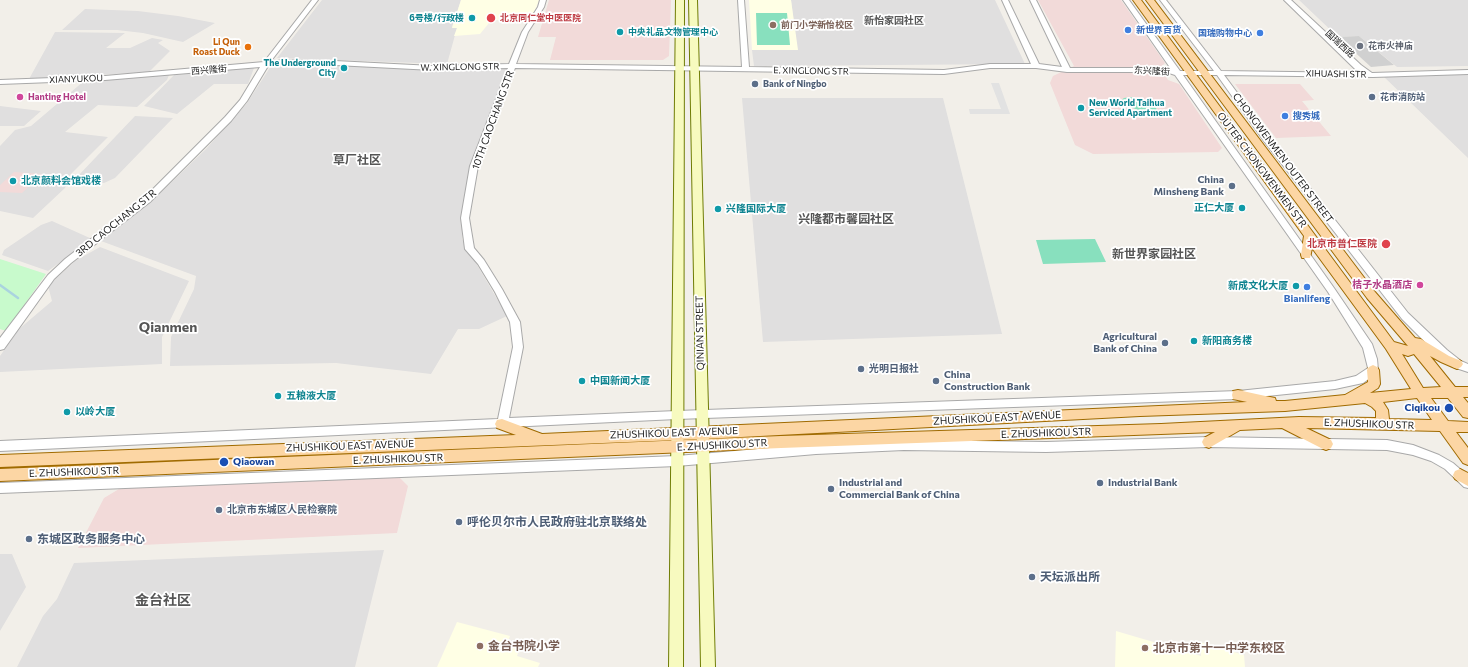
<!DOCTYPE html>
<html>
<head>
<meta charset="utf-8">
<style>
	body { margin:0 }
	canvas { display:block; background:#f2efe9 }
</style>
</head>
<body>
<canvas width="1468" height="667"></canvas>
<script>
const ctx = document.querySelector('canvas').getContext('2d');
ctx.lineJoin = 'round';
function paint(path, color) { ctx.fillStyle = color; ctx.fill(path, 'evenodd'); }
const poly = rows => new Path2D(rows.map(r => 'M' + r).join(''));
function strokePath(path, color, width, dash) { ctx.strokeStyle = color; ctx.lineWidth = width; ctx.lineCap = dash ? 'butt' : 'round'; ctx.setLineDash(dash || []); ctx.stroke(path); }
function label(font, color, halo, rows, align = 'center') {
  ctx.font = font + ' Commissioner,"Noto Sans SC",sans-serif'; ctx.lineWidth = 3.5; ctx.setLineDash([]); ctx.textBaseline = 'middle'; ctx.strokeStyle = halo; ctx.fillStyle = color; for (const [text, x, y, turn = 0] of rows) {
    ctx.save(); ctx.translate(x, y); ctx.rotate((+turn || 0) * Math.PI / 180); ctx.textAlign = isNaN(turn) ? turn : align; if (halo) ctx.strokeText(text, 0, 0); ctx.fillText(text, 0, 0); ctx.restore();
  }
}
const residential = poly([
	[322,0,461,0,452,27,457,28,447,64,277,58],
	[791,0,995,0,1025,64,754,66,752,50,797,50],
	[1299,0,1468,0,1468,66,1397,67,1359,36,1338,37],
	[85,9,138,11,178,16,215,23,183,42,143,33,117,30,62,30],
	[55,32,125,33,106,48,130,48,152,38,163,40,158,43,170,51,149,72,29,79],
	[304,64,445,70,507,69,480,142,467,186,462,239,507,316,479,329,458,329,431,374,336,363,170,366,171,337,194,289,196,276,101,241,153,200,206,149,247,103,271,66],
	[254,68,248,84,214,84,177,114,144,106,174,75],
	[1468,74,1468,158,1382,75],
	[169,75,167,80,137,107,98,105,65,132,108,137,70,175,65,188,33,218,0,211,0,146,15,130,31,126,84,81],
	[742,98,943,98,1002,334,763,342],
	[0,106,41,111,24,126,0,126],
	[135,116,173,118,115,178,104,183,77,177],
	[52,221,92,239,48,271,2,255,4,250,41,225],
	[100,247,189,281,162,337,162,364,0,372,0,356,19,329,52,301,48,286,75,261],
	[384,550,355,667,17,667,43,616,57,599,74,563],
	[0,554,12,554,26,587,0,631]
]);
const commercial = poly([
	[549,0,671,0,669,56,663,60,550,60,556,37,538,37],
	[1038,0,1121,0,1165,63,1160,68,1168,80,1179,84,1222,148,1218,152,1093,154,1075,145,1050,83,1053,76,1074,66],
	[1235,84,1300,84,1314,100,1302,101,1331,136,1276,138],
	[14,172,42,174,22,193,0,192,0,185],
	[398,476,408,486,397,533,78,548,104,498,124,486]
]);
const education = poly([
	[461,0,539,0,532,18,503,18,489,23,480,34,454,36,457,28,452,28],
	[749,0,791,0,798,50,752,50],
	[457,622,510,636,507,644,520,647,517,656,540,663,538,667,437,667],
	[1116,631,1201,656,1200,642,1244,655,1245,667,1115,667]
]);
const religious = poly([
	[1359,36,1394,65,1371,67,1338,37]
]);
const park = poly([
	[0,259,46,274,6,331,0,329]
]);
const pitch = poly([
	[756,13,787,13,790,45,757,45],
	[1131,97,1156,108,1158,112,1150,115,1121,103,1120,101,1124,98],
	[1095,239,1106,262,1043,264,1036,240]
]);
const parking = poly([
	[991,83,999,83,1010,114,970,114,969,109,1001,109]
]);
const stream = poly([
	[0,285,18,298]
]);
const tertiary = poly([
	[312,0,318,0,271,61,288,60,335,61,433,66,509,64,522,32,538,7,540,0,546,0,544,7,528,32,516,64,742,67,738,0,744,0,749,67,944,70,990,64,1031,64,1002,0,1008,0,1039,64,1062,67,1030,0,1036,0,1070,68,1166,68,1171,69,1123,0,1129,0,1180,71,1214,71,1160,0,1166,0,1221,71,1363,73,1355,69,1284,0,1291,0,1361,65,1372,73,1468,70,1468,74,1373,77,1224,75,1270,137,1408,313,1447,350,1461,361,1468,364,1468,372,1453,367,1439,356,1402,319,1264,141,1217,75,1183,75,1334,288,1372,344,1377,359,1378,370,1377,373,1363,383,1335,389,1238,399,677,419,0,451,0,441,498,419,513,347,510,322,495,292,478,264,465,249,461,218,470,166,508,68,433,70,335,65,288,64,268,66,247,101,231,121,150,202,71,263,54,279,4,349,0,350,0,338,48,275,65,259,144,198,225,117,240,100,260,67,105,80,0,84,0,80,105,76,264,62,312,0],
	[515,68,944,74,990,68,1036,68,1067,72,1166,72,1175,75,1328,292,1363,348,1368,368,1356,376,1335,381,1238,391,677,411,509,418,523,347,520,322,502,289,484,260,474,248,469,218,478,166,515,68],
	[1209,437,1387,440,1413,445,1439,455,1453,463,1468,476,1468,488,1464,487,1445,469,1431,461,1413,455,1387,450,1209,447,1046,452,904,450,816,454,677,466,0,493,0,483,677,456,816,444,904,440,1046,442,1209,437]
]);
const secondary = poly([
	[676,0,684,0,683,667,669,667,676,0],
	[689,0,697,0,715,667,701,667,689,0]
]);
const primary = poly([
	[1133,0,1141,0,1394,342,1408,346,1367,298,1146,0,1154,0,1375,292,1415,338,1421,339,1449,356,1461,361,1463,364,1461,367,1457,369,1441,362,1430,356,1455,387,1468,387,1468,397,1463,397,1468,403,1468,418,1463,417,1448,398,1431,398,1448,421,1468,422,1468,432,1456,432,1468,448,1468,465,1463,463,1440,431,1306,428,1331,440,1333,444,1331,448,1326,450,1321,448,1282,428,1240,430,1209,448,1204,446,1202,442,1204,438,1215,432,781,448,0,481,0,469,781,436,1161,424,1299,417,1376,418,1376,411,1372,407,1365,403,1285,411,1140,416,703,439,0,467,0,455,516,435,497,428,495,424,497,420,502,419,542,434,1247,402,1233,399,1232,395,1233,391,1238,390,1270,397,1275,398,1276,401,1285,401,1345,395,1368,382,1367,370,1369,367,1373,365,1377,367,1379,370,1380,384,1378,388,1370,393,1411,389,1386,349,1312,248,1310,258,1302,258,1301,255,1304,236,1133,0],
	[1402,354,1408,356,1414,354,1441,387,1423,388,1402,354],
	[1417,398,1432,420,1389,419,1388,410,1383,402,1417,398],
	[1460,469,1468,473,1468,486,1455,479,1453,475,1455,471,1460,469]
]);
const markers = [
	[472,18,4,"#0f9aa8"],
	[491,18,5,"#e0444e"],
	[773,25,4,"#8d6e63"],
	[1128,30,4,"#3f7fe0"],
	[620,32,4,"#0f9aa8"],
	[1260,33,4,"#3f7fe0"],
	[1360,46,4,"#6b7280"],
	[248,47,4,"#e8710a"],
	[344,68,4,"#0f9aa8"],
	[755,84,4,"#5c6f8a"],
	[20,97,4,"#d1479c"],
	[1372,97,4,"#5c6f8a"],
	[1081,108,4,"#0f9aa8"],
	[1285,116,4,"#3f7fe0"],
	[13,181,4,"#0f9aa8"],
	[1232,186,4,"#5c6f8a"],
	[1242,208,4,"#0f9aa8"],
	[718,209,4,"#0f9aa8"],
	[1386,244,5,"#e0444e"],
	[1420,285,4,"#d1479c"],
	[1296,286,4,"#0f9aa8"],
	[1307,287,4,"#3f7fe0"],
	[1194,341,4,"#0f9aa8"],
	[1165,343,4,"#5c6f8a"],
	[861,369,4,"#5c6f8a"],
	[582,381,4,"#0f9aa8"],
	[936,381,4,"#5c6f8a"],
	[278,396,4,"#0f9aa8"],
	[1449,408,5,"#1a4fb4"],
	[67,412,4,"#0f9aa8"],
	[224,462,5,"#1a4fb4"],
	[1100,483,4,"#5c6f8a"],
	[831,489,4,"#5c6f8a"],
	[219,510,4,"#5c6f8a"],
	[459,522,4,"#5c6f8a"],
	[29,539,4,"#5c6f8a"],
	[1032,577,4,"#5c6f8a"],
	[480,646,4,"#8d6e63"],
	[1145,648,4,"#8d6e63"]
];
const farCulturenames = [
	["6号楼/行政楼",464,18],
	["中央礼品文物管理中心",628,32,"left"],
	["The Underground",336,63],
	["City",336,73],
	["New World Taihua",1089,103,"left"],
	["Serviced Apartment",1089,113,"left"]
];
const farHealthnames = [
	["北京同仁堂中医医院",500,18]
];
const farEducationnames = [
	["前门小学新怡校区",781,25]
];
const farShopnames = [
	["新世界百货",1136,30],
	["国瑞购物中心",1252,33,"right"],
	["搜秀城",1293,116]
];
const farFoodnames = [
	["Li Qun",240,42],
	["Roast Duck",240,52]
];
const farStreetnames = [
	["国瑞西路",1340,44,43],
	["W. XINGLONG STR",460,67,-1],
	["西兴隆街",209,70,-5],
	["E. XINGLONG STR",811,71,1],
	["东兴隆街",1152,71,3],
	["XIHUASHI STR",1336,74,1],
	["XIANYUKOU",76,79,-2]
];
const farWorshipnames = [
	["花市火神庙",1368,46]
];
const farServicenames = [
	["Bank of Ningbo",763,84],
	["花市消防站",1380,97]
];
const farHotelnames = [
	["Hanting Hotel",28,97]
];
const farQuarternames = [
	["新怡家园社区",894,21]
];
const streetNames = [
	["10TH CAOCHANG STR",493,120,-70],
	["CHONGWENMEN OUTER STREET",1283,158,53],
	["OUTER CHONGWENMEN STR",1262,170,53],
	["3RD CAOCHANG STR",116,223,-39],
	["QINIAN STREET",700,333,-91],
	["ZHUSHIKOU EAST AVENUE",997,418,-3],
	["E. ZHUSHIKOU STR",1369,424,2],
	["ZHUSHIKOU EAST AVENUE",674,433,-2],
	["E. ZHUSHIKOU STR",1046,433,-2],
	["E. ZHUSHIKOU STR",722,445,-3],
	["ZHUSHIKOU EAST AVENUE",350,446,-2],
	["E. ZHUSHIKOU STR",398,459,-2],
	["E. ZHUSHIKOU STR",74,472,-2]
];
const serviceNames = [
	["China",1224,180,"right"],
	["Minsheng Bank",1224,192,"right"],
	["Agricultural",1157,337,"right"],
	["Bank of China",1157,349,"right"],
	["光明日报社",869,369],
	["China",944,375],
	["Construction Bank",944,387],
	["Industrial and",839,483],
	["Commercial Bank of China",839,495],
	["Industrial Bank",1108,483],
	["北京市东城区人民检察院",227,510]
];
const cultureNames = [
	["北京颜料会馆戏楼",21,181],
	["正仁大厦",1234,208,"right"],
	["兴隆国际大厦",726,209],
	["新成文化大厦",1288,286,"right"],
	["新阳商务楼",1202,341],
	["中国新闻大厦",590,381],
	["五粮液大厦",286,396],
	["以岭大厦",75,412]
];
const healthNames = [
	["北京市普仁医院",1377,244]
];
const hotelNames = [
	["桔子水晶酒店",1412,285]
];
const shopNames = [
	["Bianlifeng",1307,299]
];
const transitNames = [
	["Ciqikou",1440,408],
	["Qiaowan",233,462,"left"]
];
const quarterNames = [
	["草厂社区",357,160],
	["兴隆都市馨园社区",846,219],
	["新世界家园社区",1154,254]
];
const nearServicenames = [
	["呼伦贝尔市人民政府驻北京联络处",467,522],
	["东城区政务服务中心",37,539],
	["天坛派出所",1040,577]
];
const nearEducationnames = [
	["金台书院小学",488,646],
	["北京市第十一中学东校区",1153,648]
];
const districtNames = [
	["Qianmen",168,327]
];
const nearQuarternames = [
	["金台社区",163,600]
];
paint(residential, '#e0dfdf');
paint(commercial, '#f2dad9');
paint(education, '#ffffe5');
paint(religious, '#d0d0d0');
paint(park, '#c8facc');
paint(pitch, '#88e0be');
paint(parking, '#e2e2e2');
strokePath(stream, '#aad3df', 2.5);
strokePath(tertiary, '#a9a9a9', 2);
strokePath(secondary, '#707d05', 2);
strokePath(primary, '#a06b00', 2);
paint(tertiary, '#fff');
paint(secondary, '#f7fabf');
paint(primary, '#fcd6a4');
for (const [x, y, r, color] of markers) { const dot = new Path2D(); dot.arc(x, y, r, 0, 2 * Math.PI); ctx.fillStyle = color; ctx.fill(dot); strokePath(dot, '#fff', 1.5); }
label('bold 9px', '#0d838f', '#fff', farCulturenames, 'right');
label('bold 9px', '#be3a42', '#fff', farHealthnames, 'left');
label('bold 9px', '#785e54', '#fff', farEducationnames, 'left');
label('bold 9px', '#366cbe', '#fff', farShopnames, 'left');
label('bold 9px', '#c56008', '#fff', farFoodnames, 'right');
label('9px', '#222', '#fff', farStreetnames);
label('bold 9px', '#5b616d', '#fff', farWorshipnames, 'left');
label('bold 9px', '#4e5e75', '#fff', farServicenames, 'left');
label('bold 9px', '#b23c85', '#fff', farHotelnames, 'left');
label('bold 10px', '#555', '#fff', farQuarternames);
label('10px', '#222', '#fff', streetNames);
label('bold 10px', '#4e5e75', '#fff', serviceNames, 'left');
label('bold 10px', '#0d838f', '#fff', cultureNames, 'left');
label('bold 10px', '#be3a42', '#fff', healthNames, 'right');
label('bold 10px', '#b23c85', '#fff', hotelNames, 'right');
label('bold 10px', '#366cbe', '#fff', shopNames);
label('bold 10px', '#164399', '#fff', transitNames, 'right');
label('bold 12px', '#555', '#fff', quarterNames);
label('bold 12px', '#4e5e75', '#fff', nearServicenames, 'left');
label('bold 12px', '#785e54', '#fff', nearEducationnames, 'left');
label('bold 14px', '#555', '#fff', districtNames);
label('bold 14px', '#555', '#fff', nearQuarternames);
</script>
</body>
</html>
